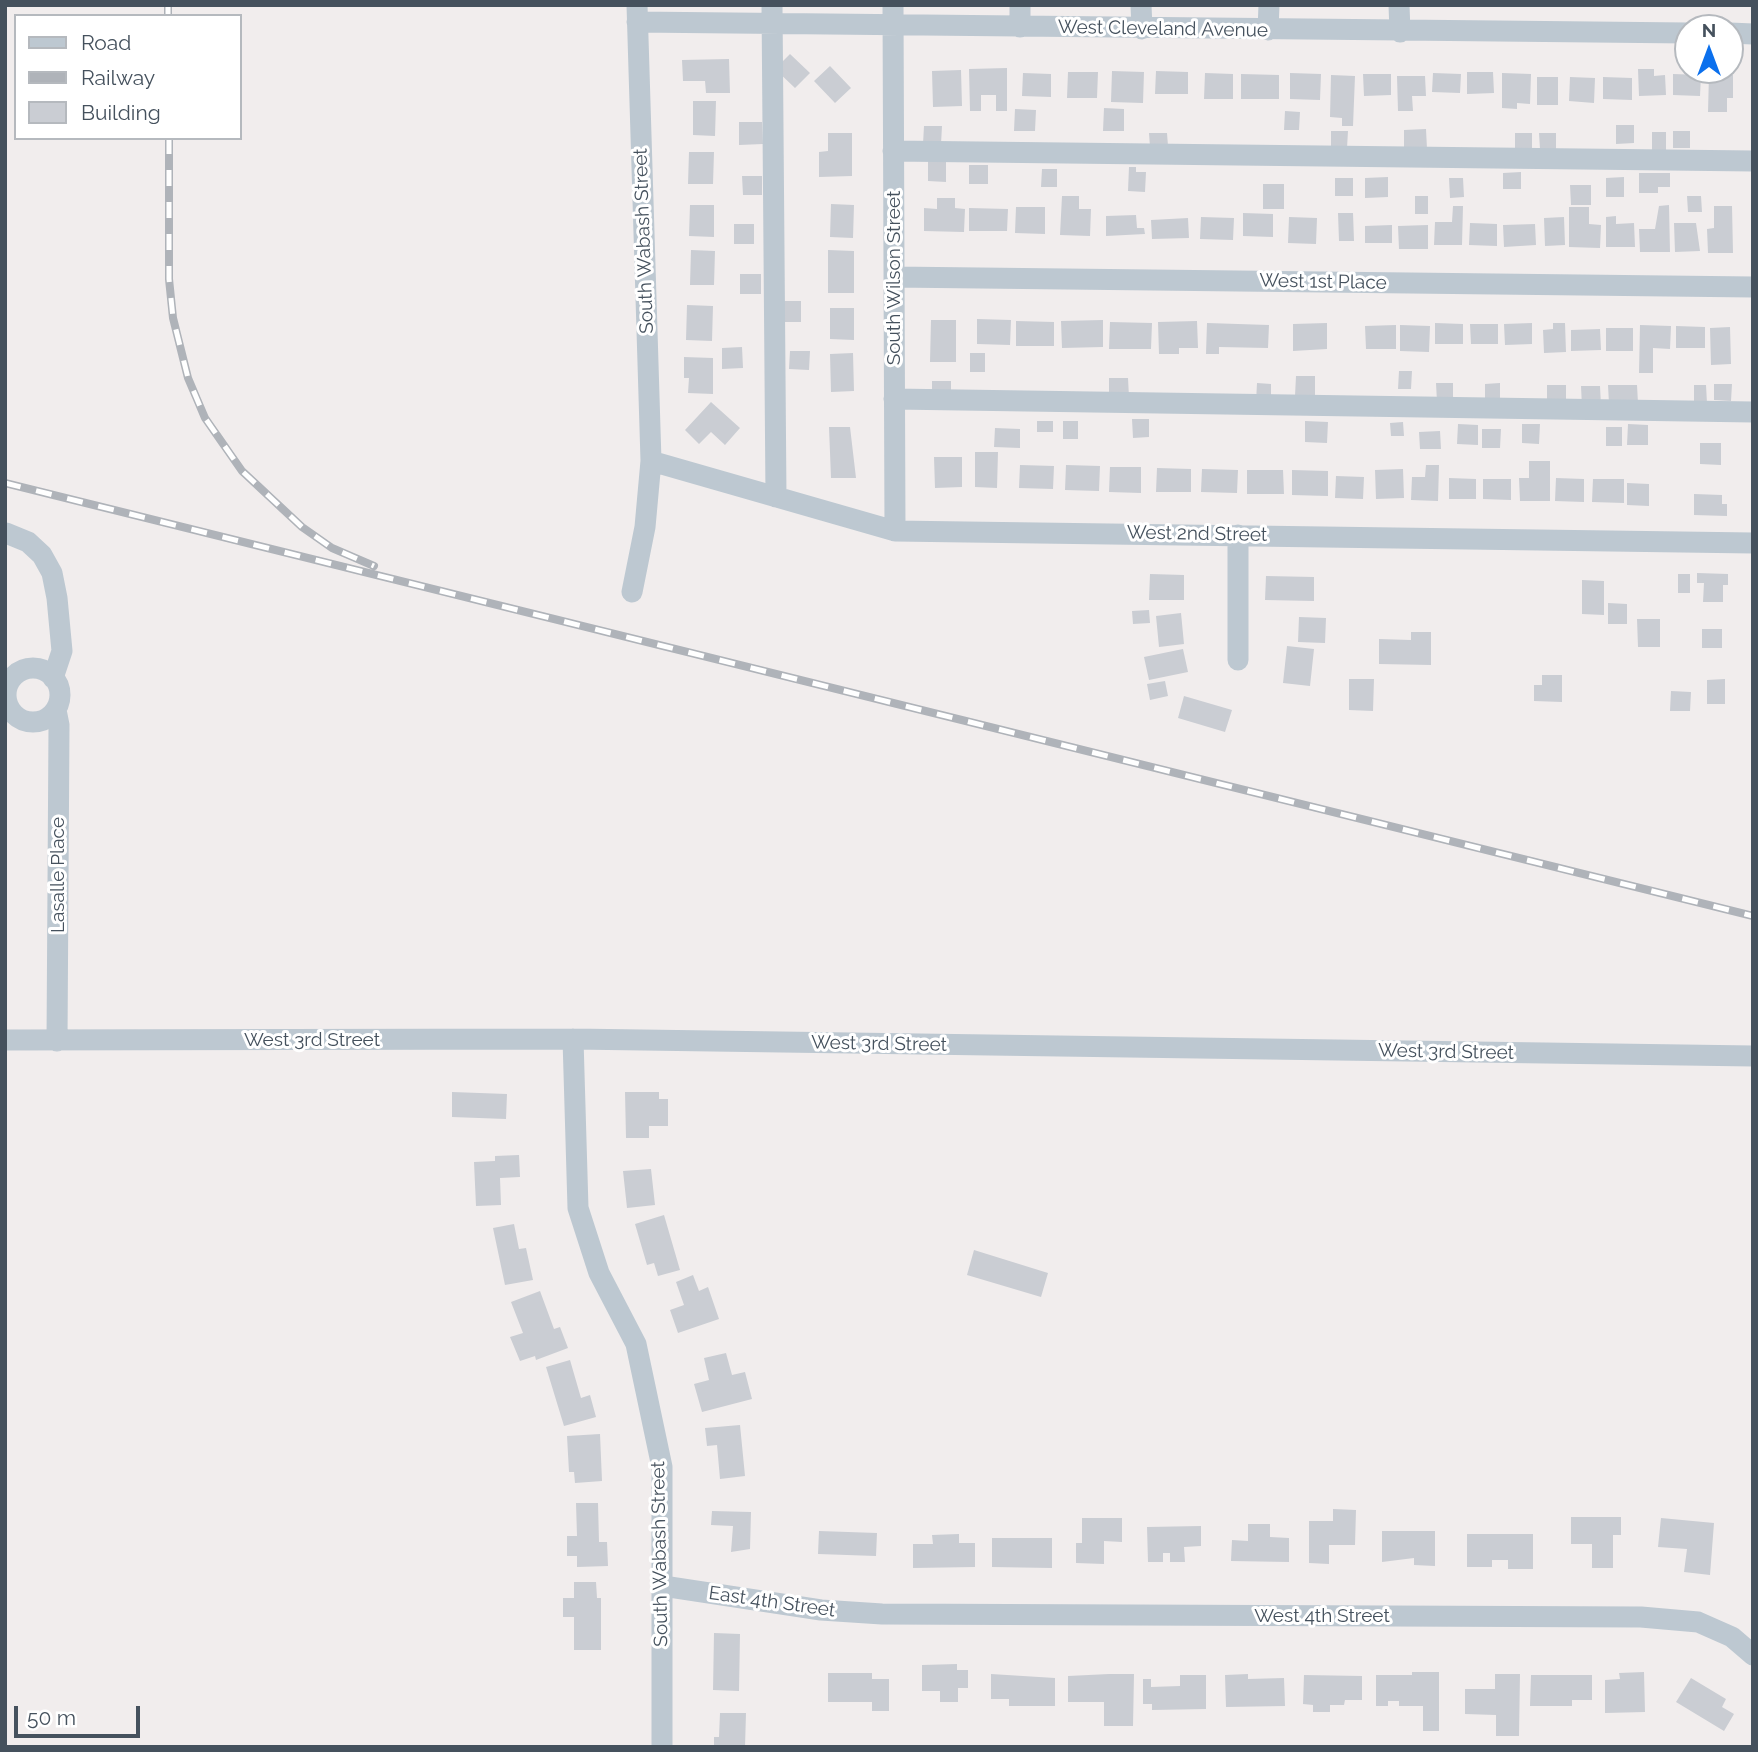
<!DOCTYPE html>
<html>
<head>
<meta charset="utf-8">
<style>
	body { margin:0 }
	#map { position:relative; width:1758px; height:1752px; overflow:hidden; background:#f1eded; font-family:Raleway,sans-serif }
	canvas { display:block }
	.frame { position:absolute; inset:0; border:7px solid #45515d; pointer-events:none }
	.legend { position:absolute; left:14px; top:14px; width:228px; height:126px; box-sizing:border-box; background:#fff; border:2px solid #b5b9be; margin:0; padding:9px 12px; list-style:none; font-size:21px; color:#45515d }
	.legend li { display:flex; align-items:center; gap:14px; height:35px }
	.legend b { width:35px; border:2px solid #b5b9be }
	.north { position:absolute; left:1674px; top:14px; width:70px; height:70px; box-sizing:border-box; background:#fff; border:2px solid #b5b9be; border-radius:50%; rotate:0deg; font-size:19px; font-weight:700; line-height:28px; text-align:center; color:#45515d }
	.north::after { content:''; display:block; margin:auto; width:24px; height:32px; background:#0b70ed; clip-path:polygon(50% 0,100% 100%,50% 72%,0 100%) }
	.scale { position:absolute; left:14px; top:1706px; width:126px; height:32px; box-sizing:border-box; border:4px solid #45515d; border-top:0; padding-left:9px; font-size:21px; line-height:24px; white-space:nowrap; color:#45515d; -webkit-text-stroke:5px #fff; paint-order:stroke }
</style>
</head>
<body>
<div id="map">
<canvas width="1758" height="1752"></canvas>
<div class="frame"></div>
<ul class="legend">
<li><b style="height:9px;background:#bdc8d1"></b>Road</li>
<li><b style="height:9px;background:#afb3b9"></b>Railway</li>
<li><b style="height:19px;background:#cacdd3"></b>Building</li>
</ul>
<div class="north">N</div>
<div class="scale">50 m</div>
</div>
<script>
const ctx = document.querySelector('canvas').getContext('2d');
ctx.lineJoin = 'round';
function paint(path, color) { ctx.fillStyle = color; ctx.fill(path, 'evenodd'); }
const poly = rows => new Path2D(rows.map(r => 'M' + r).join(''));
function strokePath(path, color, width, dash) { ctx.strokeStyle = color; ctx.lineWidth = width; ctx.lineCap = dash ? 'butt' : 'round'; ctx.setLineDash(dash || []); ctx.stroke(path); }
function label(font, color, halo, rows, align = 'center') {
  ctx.font = font + ' Raleway,sans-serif'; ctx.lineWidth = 6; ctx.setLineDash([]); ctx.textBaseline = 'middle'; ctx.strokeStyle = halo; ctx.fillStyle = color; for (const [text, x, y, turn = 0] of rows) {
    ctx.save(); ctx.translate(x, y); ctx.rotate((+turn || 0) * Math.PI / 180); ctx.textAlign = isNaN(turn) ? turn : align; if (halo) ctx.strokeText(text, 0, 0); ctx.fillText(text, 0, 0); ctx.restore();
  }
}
const building = poly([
	[790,54,810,73,795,88,775,69],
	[729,59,730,93,706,93,705,81,683,81,682,60],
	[830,66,851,88,835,103,814,81],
	[1007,68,1007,111,996,111,996,95,981,95,981,111,970,111,969,69],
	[1638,69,1654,69,1654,76,1665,75,1666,95,1639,96],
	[961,70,962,106,933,107,932,71],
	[1112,71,1144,72,1143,103,1111,102],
	[1156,71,1188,72,1188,94,1155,94],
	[1068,72,1098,72,1097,98,1067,98],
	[1467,72,1493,72,1494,93,1467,94],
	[1023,73,1051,74,1051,97,1022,96],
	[1205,73,1233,74,1233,99,1204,99],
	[1290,73,1321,74,1320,100,1290,99],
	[1433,73,1461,74,1460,93,1432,92],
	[1502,73,1531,74,1530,104,1517,103,1517,109,1502,108],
	[1241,74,1279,75,1279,99,1241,99],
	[1363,74,1391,74,1391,95,1364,96],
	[1673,74,1701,75,1700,96,1673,95],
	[1709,74,1733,75,1733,98,1727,98,1727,112,1708,112],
	[1331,75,1355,76,1353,126,1342,126,1342,118,1330,117],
	[1397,76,1425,76,1426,96,1412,96,1413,111,1398,111],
	[1537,77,1558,77,1558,105,1537,105],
	[1570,77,1595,78,1594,103,1569,101],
	[1603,77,1632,78,1632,100,1603,99],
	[693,101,716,101,715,136,693,135],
	[1104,108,1124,109,1124,131,1103,131],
	[1015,109,1036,110,1035,131,1014,131],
	[1285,111,1300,112,1299,130,1284,130],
	[739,122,762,122,763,144,739,145],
	[1616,125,1634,125,1634,143,1616,144],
	[924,126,942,126,941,144,923,144],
	[1426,129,1427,149,1404,150,1404,130],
	[1331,131,1348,131,1347,148,1331,148],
	[1673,131,1690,131,1690,148,1673,148],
	[1652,132,1666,132,1666,151,1652,150],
	[828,133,852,133,852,176,819,177,819,152,828,151],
	[1149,133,1167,133,1168,146,1150,147],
	[1515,133,1532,133,1532,151,1515,151],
	[1539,133,1556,133,1556,149,1540,149],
	[689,152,714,152,713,184,688,184],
	[928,161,946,161,946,182,928,181],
	[969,165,988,165,988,184,969,184],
	[1129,167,1136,167,1136,172,1146,172,1145,192,1128,191],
	[1042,169,1057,169,1057,187,1041,187],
	[1521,172,1521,189,1503,189,1503,173],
	[1639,173,1670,173,1670,187,1658,187,1658,193,1639,193],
	[742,176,762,176,762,195,743,195],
	[1388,177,1388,197,1365,198,1365,178],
	[1624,177,1624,197,1606,197,1606,178],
	[1335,178,1353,178,1353,196,1335,196],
	[1449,178,1463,178,1464,197,1450,198],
	[1263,184,1284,184,1284,209,1263,209],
	[1570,185,1591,185,1591,205,1571,205],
	[1062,196,1079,196,1079,209,1091,209,1090,236,1060,235],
	[1415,196,1428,196,1428,214,1415,214],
	[1687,196,1701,196,1702,212,1688,212],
	[937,198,955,198,955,208,965,209,964,232,924,231,924,208,937,209],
	[831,204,854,205,853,238,830,237],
	[690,205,714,205,714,237,689,236],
	[1669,205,1670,252,1640,252,1639,229,1655,229,1659,206],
	[1453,206,1463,206,1462,245,1434,245,1435,222,1452,222],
	[1714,206,1732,206,1733,253,1708,253,1707,229,1714,228],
	[1016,207,1045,207,1045,234,1015,233],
	[1569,207,1589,207,1589,224,1601,225,1600,248,1569,247],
	[969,208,1008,209,1007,231,969,231],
	[1243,213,1273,214,1273,237,1243,236],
	[1338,213,1353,213,1354,241,1339,241],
	[1136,215,1137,228,1144,228,1145,234,1106,236,1106,216],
	[1616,216,1616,224,1634,223,1635,247,1606,247,1606,217],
	[1201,217,1234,218,1233,240,1200,239],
	[1289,217,1317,218,1316,244,1288,243],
	[1564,217,1565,245,1545,246,1544,218],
	[1188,218,1189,238,1152,239,1151,220],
	[1470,223,1497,224,1497,246,1469,245],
	[1674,223,1696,223,1700,251,1675,252],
	[734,224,754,224,754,244,734,244],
	[1535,224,1536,245,1504,247,1503,225],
	[1392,225,1392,243,1365,243,1365,226],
	[1428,225,1428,249,1399,249,1398,226],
	[691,250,715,251,714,285,690,285],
	[828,250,854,251,854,293,828,293],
	[740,274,761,274,761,294,740,294],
	[782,301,801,301,801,322,781,322],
	[687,305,713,306,712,341,686,340],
	[830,308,854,308,854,340,830,339],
	[977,319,1011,320,1010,345,977,344],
	[931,320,956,320,956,362,930,362],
	[1103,320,1103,347,1062,348,1061,321],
	[1016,321,1054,322,1054,346,1016,346],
	[1197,321,1198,348,1179,348,1179,354,1159,354,1158,322],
	[1110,322,1152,323,1151,349,1109,349],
	[1207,323,1269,325,1268,348,1219,347,1219,354,1206,354],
	[1327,323,1327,349,1293,351,1293,324],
	[1435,323,1463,324,1463,344,1435,344],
	[1532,323,1532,344,1505,345,1504,324],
	[1553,323,1565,323,1566,352,1544,353,1543,330,1553,329],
	[1470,324,1498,324,1498,344,1471,344],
	[1396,325,1396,349,1366,349,1365,326],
	[1400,325,1430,326,1429,352,1400,351],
	[1640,325,1671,326,1670,349,1653,348,1653,373,1639,373],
	[1676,326,1705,327,1705,348,1676,348],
	[1730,327,1731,364,1711,365,1710,328],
	[1606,328,1633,328,1633,351,1606,351],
	[1600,329,1601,350,1571,351,1571,330],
	[742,347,743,368,722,369,722,348],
	[790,351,810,351,809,370,789,369],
	[853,353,854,391,831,392,830,354],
	[970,353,985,353,985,372,970,372],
	[684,357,713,358,713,394,688,393,689,378,684,378],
	[1399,371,1412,371,1411,389,1398,389],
	[1296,376,1315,376,1315,396,1295,396],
	[1109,378,1128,378,1129,397,1109,398],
	[932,381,951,381,951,396,932,396],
	[1257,383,1271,384,1271,402,1256,402],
	[1436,383,1453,383,1453,402,1437,402],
	[1500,383,1500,402,1485,403,1485,384],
	[1714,384,1732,384,1731,401,1714,400],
	[1547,385,1566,385,1566,403,1547,403],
	[1608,385,1637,385,1638,403,1609,404],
	[1694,385,1706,385,1707,403,1694,404],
	[1581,386,1600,386,1601,406,1582,407],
	[711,402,740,428,725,445,711,432,699,444,685,430],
	[1132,419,1149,419,1149,437,1133,438],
	[1037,421,1053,421,1053,432,1037,432],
	[1063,421,1078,421,1078,439,1063,439],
	[1305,421,1328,422,1327,443,1305,442],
	[1403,422,1404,436,1391,436,1390,423],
	[1458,424,1478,425,1478,445,1457,444],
	[1522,424,1540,424,1539,444,1522,443],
	[1628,424,1648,425,1648,445,1627,445],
	[829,427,850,427,856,478,831,478],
	[1606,427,1622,427,1622,446,1606,446],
	[995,428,1020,429,1020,448,994,447],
	[1482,429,1501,429,1500,448,1482,448],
	[1440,431,1441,449,1420,449,1419,432],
	[1700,443,1721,443,1721,465,1700,464],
	[975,452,998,452,997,488,975,487],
	[934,457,962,457,962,487,935,488],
	[1529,461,1550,461,1550,501,1520,501,1519,478,1529,478],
	[1020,465,1054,466,1053,489,1019,488],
	[1066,465,1100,466,1099,491,1065,490],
	[1426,465,1439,465,1438,501,1411,500,1412,477,1425,477],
	[1110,467,1141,467,1141,493,1109,492],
	[1157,468,1191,469,1191,492,1156,492],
	[1202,469,1238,470,1237,493,1201,492],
	[1403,469,1404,498,1376,499,1375,470],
	[1247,470,1283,470,1284,494,1247,494],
	[1292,470,1328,471,1328,496,1292,495],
	[1336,476,1364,477,1363,499,1335,498],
	[1449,478,1476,479,1476,499,1449,499],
	[1556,478,1584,479,1584,502,1555,501],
	[1483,479,1511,479,1511,500,1483,499],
	[1593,479,1624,479,1624,503,1592,502],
	[1627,483,1649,484,1649,506,1627,505],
	[1694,494,1722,495,1722,504,1727,504,1727,516,1694,515],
	[1697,573,1728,574,1728,585,1723,585,1723,602,1703,602,1704,583,1697,583],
	[1150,574,1184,575,1184,600,1149,600],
	[1678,574,1690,574,1690,593,1678,593],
	[1266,576,1314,577,1314,601,1265,600],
	[1582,580,1604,581,1604,615,1582,614],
	[1608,603,1627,604,1627,624,1608,624],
	[1149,610,1150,623,1133,624,1132,611],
	[1181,613,1184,644,1159,647,1156,616],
	[1299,617,1326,618,1325,643,1298,642],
	[1637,619,1660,619,1660,647,1638,647],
	[1702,629,1722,629,1722,648,1702,648],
	[1411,632,1431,632,1431,665,1379,664,1379,639,1411,640],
	[1287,646,1314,649,1310,686,1283,683],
	[1183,649,1188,672,1149,680,1144,657],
	[1542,675,1562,675,1562,702,1534,701,1534,685,1542,685],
	[1349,679,1374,679,1373,711,1349,710],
	[1725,679,1725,704,1707,704,1707,680],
	[1165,681,1168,696,1150,700,1147,684],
	[1671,691,1691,692,1690,711,1670,711],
	[1184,696,1232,710,1225,732,1178,718],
	[452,1092,507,1094,506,1119,452,1117],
	[625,1092,659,1092,659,1099,668,1099,668,1126,649,1126,649,1138,626,1138],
	[519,1155,520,1177,500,1178,501,1205,476,1206,474,1162,495,1161,495,1156],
	[651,1169,655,1205,627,1208,623,1171],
	[664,1215,680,1270,658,1276,654,1263,647,1265,635,1224],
	[514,1224,519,1249,526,1248,533,1280,505,1285,493,1228],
	[974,1250,1048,1273,1041,1297,967,1275],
	[693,1275,699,1291,708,1287,719,1319,678,1333,670,1310,684,1305,676,1282],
	[540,1291,554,1329,560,1327,568,1348,536,1360,535,1356,520,1361,510,1337,523,1333,511,1302],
	[726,1353,732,1375,745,1372,752,1399,702,1412,694,1384,709,1380,704,1358],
	[570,1360,581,1398,590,1395,596,1417,564,1426,546,1367],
	[740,1425,745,1476,720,1479,717,1445,707,1446,705,1428],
	[600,1434,602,1481,575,1483,574,1472,569,1472,567,1436],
	[576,1503,598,1503,599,1542,607,1542,608,1566,577,1567,577,1556,567,1556,567,1536,577,1536],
	[1333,1509,1356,1510,1355,1545,1329,1545,1329,1564,1309,1563,1309,1521,1333,1521],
	[712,1511,751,1512,750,1549,731,1552,733,1526,711,1525],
	[1571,1517,1621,1517,1621,1535,1613,1535,1613,1568,1592,1568,1592,1544,1571,1544],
	[1082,1518,1122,1518,1122,1542,1104,1541,1104,1564,1076,1563,1076,1543,1082,1543],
	[1661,1518,1714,1523,1710,1575,1684,1572,1687,1549,1658,1547],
	[1248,1524,1270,1524,1270,1537,1289,1538,1289,1562,1231,1561,1232,1540,1248,1541],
	[1201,1526,1201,1546,1184,1547,1185,1562,1170,1562,1170,1553,1163,1553,1163,1562,1148,1562,1147,1527],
	[819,1531,877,1533,876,1556,818,1554],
	[1382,1531,1435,1531,1435,1566,1414,1565,1414,1558,1382,1562],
	[959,1534,959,1543,975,1543,975,1567,913,1568,913,1544,933,1544,932,1535],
	[1467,1534,1533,1534,1533,1569,1508,1569,1508,1560,1492,1560,1492,1567,1467,1567],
	[992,1538,1052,1538,1052,1568,992,1567],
	[574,1582,596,1582,597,1598,601,1598,601,1650,574,1650,574,1617,563,1617,563,1598,574,1598],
	[714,1633,740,1634,739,1691,713,1690],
	[957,1664,957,1670,968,1670,968,1688,958,1688,958,1702,940,1702,940,1691,922,1691,922,1665],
	[1412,1672,1439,1672,1439,1731,1423,1731,1423,1706,1399,1706,1399,1701,1388,1701,1388,1706,1376,1706,1376,1675,1412,1675],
	[1644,1672,1645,1712,1605,1713,1605,1680,1620,1679,1619,1673],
	[828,1673,872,1673,872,1679,889,1679,889,1711,872,1711,872,1702,828,1702],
	[991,1674,1055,1678,1055,1706,1009,1706,1009,1699,991,1699],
	[1109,1674,1134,1674,1133,1726,1104,1726,1104,1702,1068,1702,1068,1676],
	[1248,1674,1248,1679,1284,1678,1285,1706,1226,1707,1225,1675],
	[1495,1674,1520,1674,1519,1736,1496,1736,1496,1715,1465,1714,1465,1689,1495,1689],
	[1180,1675,1206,1675,1206,1709,1152,1710,1152,1704,1143,1704,1143,1679,1151,1679,1151,1687,1180,1686],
	[1304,1675,1362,1676,1362,1700,1345,1700,1344,1705,1330,1705,1330,1712,1313,1712,1313,1705,1303,1704],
	[1531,1675,1592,1675,1592,1700,1572,1700,1572,1706,1530,1706],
	[1691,1678,1726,1699,1722,1707,1734,1714,1724,1731,1676,1702],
	[720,1713,746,1713,745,1747,714,1747,714,1737,719,1737]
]);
const minor = poly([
	[772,5,776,497],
	[893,5,895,531],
	[1141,5,1142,29],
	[1399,5,1400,32],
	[637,22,1688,33],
	[1020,27,1020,5],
	[1268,30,1269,5],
	[1730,33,1753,34],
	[893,151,1753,161],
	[894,277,1753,287],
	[894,399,1753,412],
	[651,461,895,531,1753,543],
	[6,533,28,542,42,555,52,573,57,598,62,651,53,678],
	[632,592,645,527,651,461,637,5],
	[1238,660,1238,535],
	'6 695a27 27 0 1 1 54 0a27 27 0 1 1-54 0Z',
	[56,710,59,725,57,1041],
	[573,1039,578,1208,599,1273,636,1344,662,1467,662,1747],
	[5,1040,573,1039,1753,1056],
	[663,1586,821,1610,882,1614,1641,1617,1698,1622,1732,1637,1753,1655]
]);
const rail = poly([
	[168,5,168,16],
	[169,138,169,279,173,318,188,378,205,418,242,471,302,527,332,548,374,566],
	[5,483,1753,916]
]);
const streetNames = [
	["West Cleveland Avenue",1163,29,1],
	["South Wabash Street",644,241,-92],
	["South Wilson Street",894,278,-90],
	["West 1st Place",1323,282,1],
	["West 2nd Street",1197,534,1],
	["Lasalle Place",58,875,-90],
	["West 3rd Street",312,1040],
	["West 3rd Street",879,1044,1],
	["West 3rd Street",1446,1052,1],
	["South Wabash Street",660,1554,-91],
	["East 4th Street",772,1602,8],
	["West 4th Street",1322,1616]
];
paint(building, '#cacdd3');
strokePath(minor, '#bdc8d1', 21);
strokePath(rail, '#afb3b9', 8);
strokePath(rail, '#fff', 5, [16]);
label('19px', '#45515d', '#fff', streetNames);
</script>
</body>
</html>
